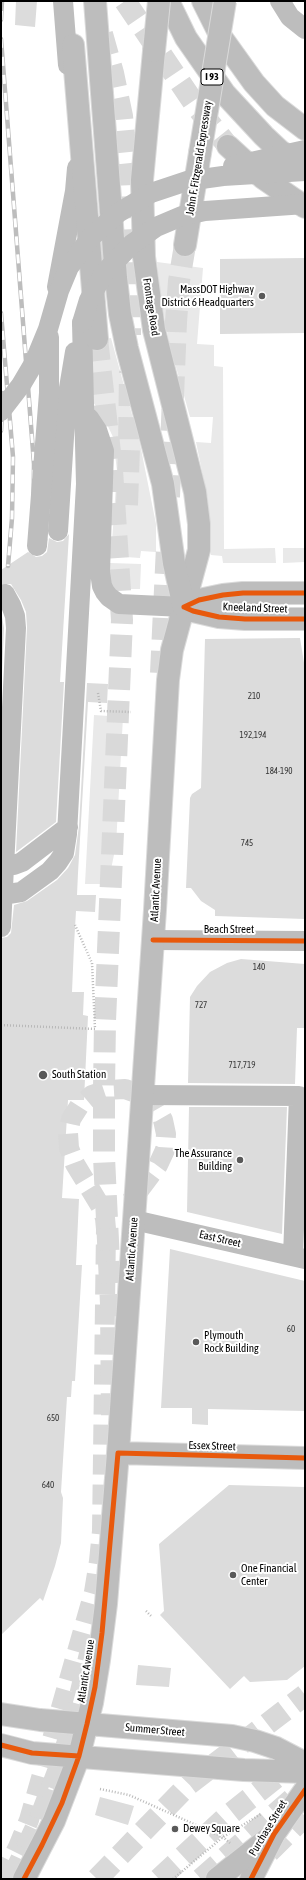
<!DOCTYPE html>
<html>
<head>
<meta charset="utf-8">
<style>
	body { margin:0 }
	#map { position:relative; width:306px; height:1880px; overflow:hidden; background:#fff; font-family:"Asap Condensed",sans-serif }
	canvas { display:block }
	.frame { position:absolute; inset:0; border:2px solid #000; pointer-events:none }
</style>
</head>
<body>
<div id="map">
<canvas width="306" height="1880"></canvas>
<div class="frame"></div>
</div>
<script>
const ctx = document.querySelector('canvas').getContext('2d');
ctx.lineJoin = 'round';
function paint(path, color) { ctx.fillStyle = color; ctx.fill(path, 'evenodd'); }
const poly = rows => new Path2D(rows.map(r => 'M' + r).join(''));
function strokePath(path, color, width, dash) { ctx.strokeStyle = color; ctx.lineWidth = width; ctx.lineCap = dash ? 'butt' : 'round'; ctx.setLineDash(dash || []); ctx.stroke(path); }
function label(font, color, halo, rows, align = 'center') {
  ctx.font = font + ' "Asap Condensed",sans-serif'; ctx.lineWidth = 4; ctx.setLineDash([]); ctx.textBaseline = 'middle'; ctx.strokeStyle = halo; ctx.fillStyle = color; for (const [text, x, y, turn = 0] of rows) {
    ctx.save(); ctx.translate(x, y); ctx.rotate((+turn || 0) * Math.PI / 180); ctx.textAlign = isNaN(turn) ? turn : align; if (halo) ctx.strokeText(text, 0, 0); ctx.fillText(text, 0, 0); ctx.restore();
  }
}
const green = poly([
	[157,262,203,268,197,344,214,345,214,366,223,367,224,549,275,548,276,563,223,563,222,556,211,555,208,500,196,442,211,443,213,417,190,417,169,342,160,293],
	[111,338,140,444,156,524,156,552,141,551,140,558,111,556,117,471,113,437,104,418,91,399,90,341],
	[283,548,305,548,305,562,283,563],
	[110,563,141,564,140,589,128,589,116,583,110,572],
	[94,715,123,717,116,845,108,884,85,884]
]);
const building = poly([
	[16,1,37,1,35,27,15,25],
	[305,258,305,333,220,334,220,259],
	[69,534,60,682,64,682,56,822,16,852,27,627,26,612,21,600,11,584,1,584,1,570,28,552,36,557,42,556,47,552,49,538,57,542,63,541],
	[1,611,4,628,1,697],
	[300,638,305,669,305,919,215,916,215,910,201,901,191,888,186,888,190,798,192,794,201,788,205,639],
	[87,683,108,684,107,703,88,702,78,873,77,895,96,895,95,912,76,911,74,945,72,992,84,992,83,1015,88,1016,84,1100,68,1100,62,1198,79,1199,76,1265,82,1265,75,1381,72,1381,71,1397,67,1397,61,1492,63,1498,61,1543,55,1566,43,1601,40,1598,1,1635,1,938,7,937,11,933,14,905,27,901,57,880,68,868,75,855,79,826],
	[241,959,305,964,305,1028,297,1028,295,1084,188,1083,190,997,197,986,210,972,227,963],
	[189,1107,287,1107,282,1234,187,1212],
	[170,1249,305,1281,305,1411,208,1409,208,1425,192,1424,192,1408,161,1408],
	[229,1485,305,1487,305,1666,287,1680,250,1682,244,1676,230,1689,160,1615,164,1611,159,1544],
	[138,1665,171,1668,169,1687,136,1685],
	[100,1797,134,1806,128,1825,95,1815]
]);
const minorTunnel = poly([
	[49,1810,90,1666],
	[2,1879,18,1847,29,1820,94,1592,99,1561,102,1531,106,1229,105,1218,101,1207,75,1164,69,1148,68,1133,71,1119,80,1105,92,1095,107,1090,125,1089,142,1095,155,1106,163,1120,166,1134,165,1150,158,1165,131,1201]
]);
const highwayTunnel = poly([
	[125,1,196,106,228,146],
	[102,34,113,73,122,116,127,166,130,234,130,335],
	[97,339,112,470,122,620,105,1021,104,1090,104,1157,111,1304,112,1420],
	[169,497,176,322,179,281,185,245],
	[127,505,129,448,130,371],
	[161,673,167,547],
	[269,1852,305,1816],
	[12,1879,39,1821,59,1769,72,1729,90,1654],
	[97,1879,189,1784,305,1695],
	[159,1879,224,1819,293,1764],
	[201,1879,298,1794]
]);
const path = poly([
	[98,693,101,711,131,712],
	[1,1025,95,1029,92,963,75,925],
	[146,1611,152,1617],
	[100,1789,129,1795,223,1837,230,1843],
	[173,1879,223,1837,261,1814]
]);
const minor = poly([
	[63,1,68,65],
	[280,1,290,17,305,29],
	[57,287,75,191,77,168],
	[89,418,97,430,104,451,100,572,102,586,105,592,109,597,119,604,184,607],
	[58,531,66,406,75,352],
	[1,597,5,594,11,605,15,616,16,628,1,927],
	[4,865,14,865,22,862,68,827],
	[2,895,21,892,50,871,58,862,64,853,67,834,86,484,82,323],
	[153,940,305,941],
	[143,1095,299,1096,293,1256],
	[134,1220,305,1259]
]);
const major = poly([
	[184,607,199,600,223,595,243,593,305,593],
	[184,607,193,611,219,617,245,619,305,619],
	[118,1453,305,1458],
	[1,1714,40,1720,232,1736,255,1741,276,1748,305,1763],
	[1,1745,32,1753,244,1770,305,1772],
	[24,1879,54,1821,79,1756,92,1703,99,1660,106,1604,118,1453,134,1220,155,910,168,680,172,650,199,550,199,524,195,492,154,330,144,257,142,180,154,51],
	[251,1879,274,1834,305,1790]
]);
const highway = poly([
	[95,1,116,278,120,314,127,348,163,484,174,563,184,607],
	[168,1,186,38,225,94,264,136,280,151,300,164],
	[203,1,221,37,254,83,275,106,305,129],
	[73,45,97,339],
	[228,146,263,178,305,207],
	[185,245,200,153],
	[217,1879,274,1834]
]);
const rail = poly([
	[1,20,2,1],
	[1,39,34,464,33,549],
	[1,313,13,457,12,518,8,566],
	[1,431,3,393],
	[37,487,45,540]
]);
const minorBridge = poly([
	[233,166,305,150],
	[82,323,89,300,104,273,132,244,156,227,182,216,205,211,305,204],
	[1,411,21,385,34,363,48,329,59,291,69,267,91,237,118,213,151,193,187,181,223,176,305,171],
	[37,546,49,393,49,337]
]);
const majorBridge = poly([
	[154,51,159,1]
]);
const highwayBridge = poly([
	[200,153,225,1]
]);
const cycleway = poly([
	[184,607,199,600,223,595,243,593,305,593],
	[184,607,193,611,219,617,245,619,305,619],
	[153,940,305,941],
	[1,1745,32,1753,79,1756],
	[24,1879,42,1845,62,1803,79,1756,87,1724,95,1687,102,1633,118,1453,305,1458],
	[251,1879,274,1834,305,1790]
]);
const markers = [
	[262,296,4,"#595959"],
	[43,1075,5,"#595959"],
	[240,1160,4,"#595959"],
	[196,1342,4,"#595959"],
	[233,1575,4,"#595959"],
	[175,1829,4,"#595959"]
];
const numberNames = [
	["210",254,696],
	["192,194",253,735],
	["184-190",279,771],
	["745",247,843],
	["140",259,967],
	["727",201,1005],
	["717,719",242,1065],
	["60",291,1329],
	["650",53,1418],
	["640",48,1485]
];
const shields = [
	[212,77,22]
];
const shieldNames = [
	["I 93",212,77]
];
const streetNames = [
	["John F. Fitzgerald Expressway",199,158,-81],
	["Frontage Road",151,307,81],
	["Kneeland Street",255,608,2],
	["Atlantic Avenue",156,890,-87],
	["Beach Street",229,930],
	["East Street",220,1239,13],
	["Atlantic Avenue",132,1249,-86],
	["Essex Street",212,1446,2],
	["Atlantic Avenue",86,1671,-81],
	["Summer Street",155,1730,5],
	["Purchase Street",268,1828,-59]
];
const poiNames = [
	["MassDOT Highway",254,290,"right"],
	["District 6 Headquarters",254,303,"right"],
	["South Station",52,1075],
	["The Assurance",232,1154,"right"],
	["Building",232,1167,"right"],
	["Plymouth",204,1336],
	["Rock Building",204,1349],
	["One Financial",241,1569],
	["Center",241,1582],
	["Dewey Square",183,1829]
];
paint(green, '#e9e9e9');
paint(building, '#dcdcdc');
strokePath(minorTunnel, '#d9d9d9', 20, [20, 10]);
strokePath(highwayTunnel, '#d9d9d9', 22, [22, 11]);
strokePath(major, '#dbdbdb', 24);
strokePath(highway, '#dbdbdb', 24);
strokePath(path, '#b8b8b8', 2.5, [1, 2]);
strokePath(minor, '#bdbdbd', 20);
strokePath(major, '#bdbdbd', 22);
strokePath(highway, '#bdbdbd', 22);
strokePath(rail, '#bdbdbd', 4.5);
strokePath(rail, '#fff', 3, [9]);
strokePath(majorBridge, '#dbdbdb', 24, []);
strokePath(highwayBridge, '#dbdbdb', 24, []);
strokePath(minorBridge, '#bdbdbd', 20);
strokePath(majorBridge, '#bdbdbd', 22);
strokePath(highwayBridge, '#bdbdbd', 22);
strokePath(cycleway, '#e8590c', 5);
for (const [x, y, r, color] of markers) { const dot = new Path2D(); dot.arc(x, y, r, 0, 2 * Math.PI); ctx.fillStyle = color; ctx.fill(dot); strokePath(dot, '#fff', 1.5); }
label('9px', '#373737', null, numberNames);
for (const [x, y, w] of shields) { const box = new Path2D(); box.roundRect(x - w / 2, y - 8, w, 16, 3); ctx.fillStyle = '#fff'; ctx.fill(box); strokePath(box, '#000', 1); }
label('bold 10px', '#000', null, shieldNames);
label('11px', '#000', '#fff', streetNames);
label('11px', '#000', '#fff', poiNames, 'left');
</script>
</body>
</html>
